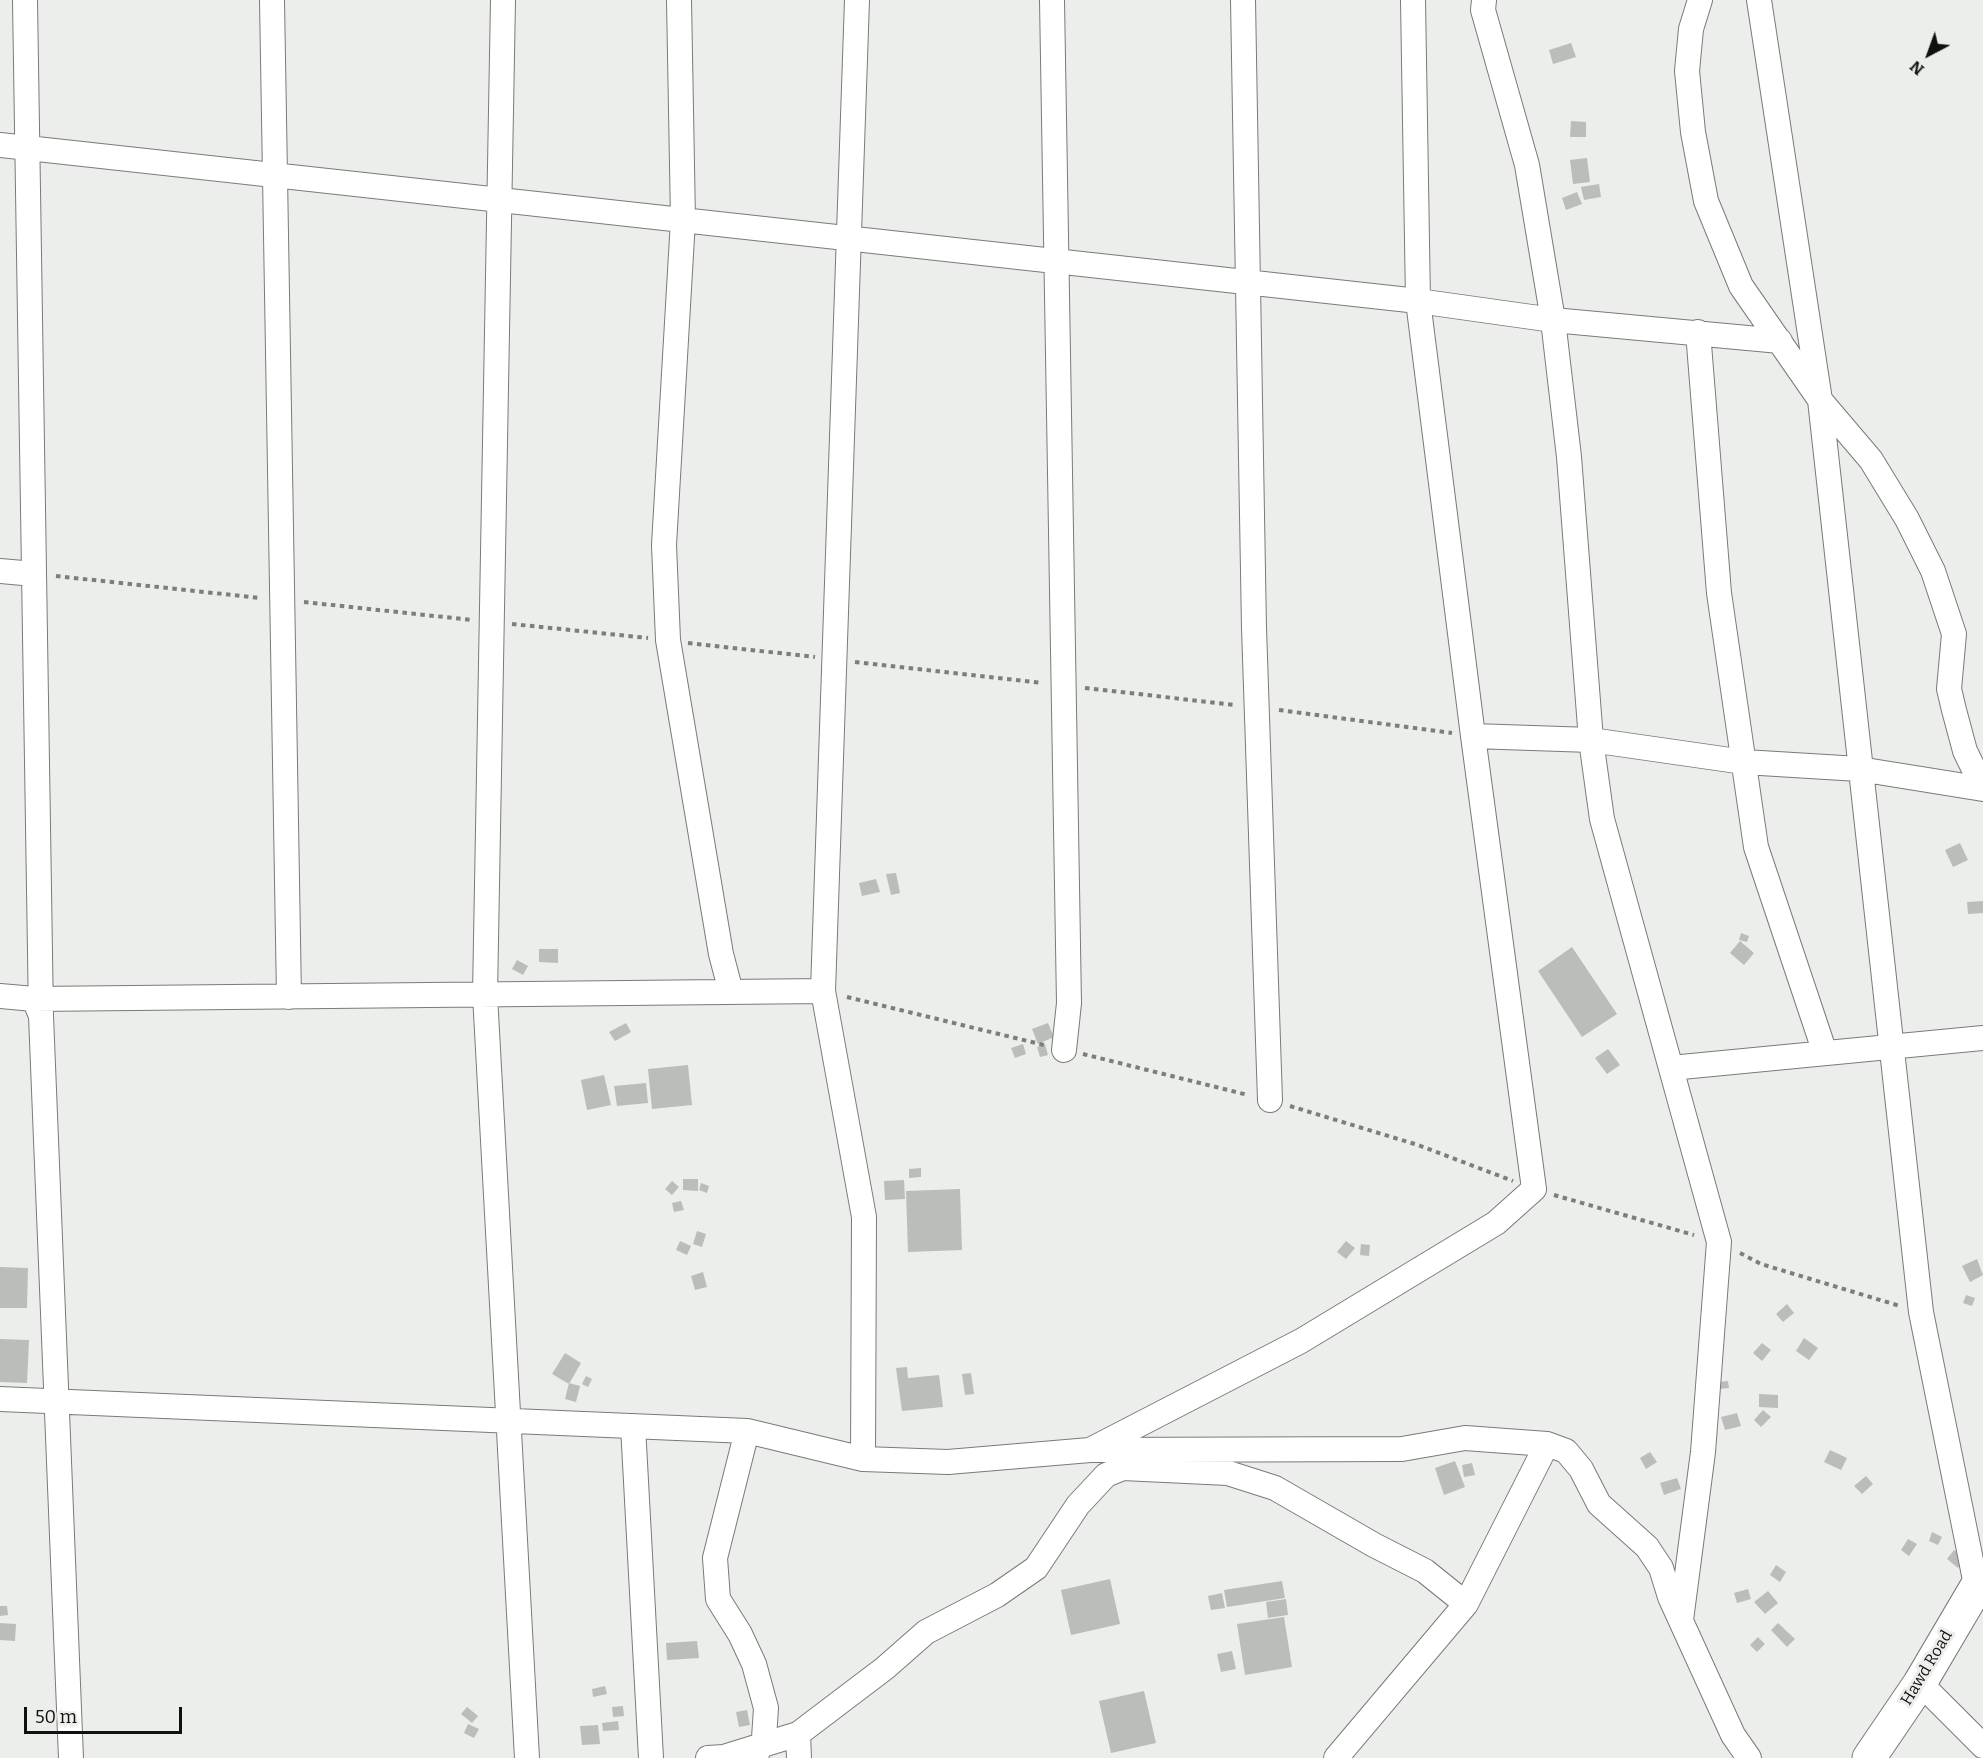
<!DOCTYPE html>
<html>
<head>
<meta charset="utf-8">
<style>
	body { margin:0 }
	#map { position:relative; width:1983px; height:1758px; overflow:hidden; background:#eceeeb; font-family:Bitter,serif }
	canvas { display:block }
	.north { position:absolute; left:1899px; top:24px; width:60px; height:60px; -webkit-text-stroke:4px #eceeeb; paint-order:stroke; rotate:221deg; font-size:16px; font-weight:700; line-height:24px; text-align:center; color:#0f100f }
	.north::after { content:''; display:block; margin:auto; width:21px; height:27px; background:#0f100f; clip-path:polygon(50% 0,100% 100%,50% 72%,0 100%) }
	.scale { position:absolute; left:24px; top:1707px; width:158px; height:27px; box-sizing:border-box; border:3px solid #0f100f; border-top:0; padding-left:8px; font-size:18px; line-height:21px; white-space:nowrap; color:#0f100f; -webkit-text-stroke:4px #eceeeb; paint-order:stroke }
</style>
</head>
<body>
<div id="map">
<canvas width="1983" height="1758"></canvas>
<div class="north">N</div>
<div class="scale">50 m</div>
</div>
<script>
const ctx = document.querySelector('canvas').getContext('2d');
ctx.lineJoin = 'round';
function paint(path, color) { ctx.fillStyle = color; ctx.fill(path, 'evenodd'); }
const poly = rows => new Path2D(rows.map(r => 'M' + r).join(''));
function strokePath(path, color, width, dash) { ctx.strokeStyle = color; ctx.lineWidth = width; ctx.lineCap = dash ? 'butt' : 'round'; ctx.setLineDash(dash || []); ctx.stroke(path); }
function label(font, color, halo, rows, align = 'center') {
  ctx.font = font + ' Bitter,serif'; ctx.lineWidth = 6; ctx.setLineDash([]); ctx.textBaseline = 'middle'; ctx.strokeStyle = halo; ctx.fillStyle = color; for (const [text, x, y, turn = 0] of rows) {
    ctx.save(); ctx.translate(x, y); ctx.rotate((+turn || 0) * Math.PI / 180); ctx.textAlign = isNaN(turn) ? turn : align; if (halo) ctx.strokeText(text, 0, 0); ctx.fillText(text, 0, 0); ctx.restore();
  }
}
const building = poly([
	[1571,43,1576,57,1553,64,1549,50],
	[1571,121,1586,122,1586,137,1570,137],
	[1587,158,1590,182,1573,184,1570,160],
	[1599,184,1601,197,1584,200,1581,187],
	[1577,192,1582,204,1566,210,1562,198],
	[1960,843,1968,860,1953,867,1945,850],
	[896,873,900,893,891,895,886,874],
	[876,879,880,892,862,896,859,883],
	[1983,901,1983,913,1968,914,1967,902],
	[1741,933,1749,936,1747,942,1739,940],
	[1740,941,1754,953,1744,965,1730,953],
	[1572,947,1617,1014,1582,1037,1538,971],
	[539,949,558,949,558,963,539,962],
	[517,960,528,966,523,975,512,969],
	[626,1023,631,1032,615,1041,609,1032],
	[1048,1023,1054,1037,1038,1044,1032,1029],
	[1023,1044,1026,1054,1015,1058,1011,1048],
	[1045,1044,1048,1055,1040,1057,1037,1047],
	[1608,1049,1620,1065,1607,1074,1595,1058],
	[688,1065,692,1105,652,1109,648,1069],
	[604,1075,611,1105,587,1110,581,1080],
	[646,1083,648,1103,617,1106,614,1086],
	[921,1168,921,1177,909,1178,909,1169],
	[683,1179,698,1179,698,1191,683,1190],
	[904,1180,905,1199,885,1200,884,1181],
	[672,1181,679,1187,672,1195,665,1189],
	[701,1183,709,1186,707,1193,699,1190],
	[960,1189,962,1250,908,1252,906,1191],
	[681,1201,684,1210,674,1212,672,1203],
	[697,1231,706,1234,702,1247,693,1244],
	[680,1241,691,1246,687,1255,676,1250],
	[1346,1241,1355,1248,1346,1259,1337,1252],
	[1361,1244,1370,1245,1369,1256,1360,1255],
	[1977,1259,1983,1275,1970,1282,1962,1266],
	[0,1267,28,1268,27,1308,0,1308],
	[703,1272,707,1287,695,1290,691,1276],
	[1966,1295,1975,1298,1972,1306,1963,1303],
	[1787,1304,1794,1313,1783,1322,1776,1314],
	[1804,1338,1818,1348,1809,1360,1796,1351],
	[0,1339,29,1340,27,1383,0,1382],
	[1762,1343,1771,1350,1762,1361,1753,1353],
	[565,1353,581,1363,569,1384,552,1374],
	[907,1367,908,1378,939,1375,943,1407,902,1411,896,1368],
	[971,1373,974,1394,965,1395,962,1374],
	[586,1376,592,1379,588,1387,582,1384],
	[1728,1381,1729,1388,1719,1389,1718,1382],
	[569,1383,580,1386,576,1402,565,1399],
	[1759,1394,1778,1395,1778,1408,1759,1407],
	[1763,1410,1771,1417,1761,1427,1754,1420],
	[1737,1413,1741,1426,1725,1430,1721,1417],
	[1830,1450,1847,1458,1841,1470,1824,1462],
	[1650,1452,1657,1462,1646,1469,1640,1458],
	[1455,1461,1465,1487,1444,1495,1435,1468],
	[1472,1463,1475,1475,1464,1477,1462,1465],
	[1866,1476,1873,1484,1862,1494,1854,1486],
	[1677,1478,1681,1489,1664,1495,1660,1483],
	[1932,1532,1942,1537,1938,1545,1929,1541],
	[1908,1539,1917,1544,1909,1556,1901,1550],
	[1954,1550,1965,1558,1958,1568,1947,1559],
	[1776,1565,1786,1572,1780,1582,1770,1575],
	[1110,1579,1120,1624,1071,1635,1061,1590],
	[1282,1581,1285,1598,1227,1607,1224,1590],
	[1748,1589,1751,1599,1737,1603,1734,1593],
	[1768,1591,1778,1603,1765,1614,1754,1602],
	[1222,1593,1225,1608,1211,1610,1208,1596],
	[1286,1599,1288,1615,1268,1618,1266,1602],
	[0,1606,7,1606,8,1615,0,1616],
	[1284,1617,1292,1667,1245,1675,1237,1624],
	[0,1623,16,1624,15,1641,0,1640],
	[1778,1623,1795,1639,1787,1647,1771,1630],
	[1758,1637,1765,1644,1757,1652,1750,1645],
	[697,1641,699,1658,667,1660,666,1643],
	[1232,1651,1236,1669,1221,1672,1217,1654],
	[605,1686,607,1694,593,1697,592,1689],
	[1144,1691,1156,1743,1111,1753,1099,1701],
	[623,1706,624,1716,613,1717,612,1707],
	[467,1707,478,1716,472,1723,461,1714],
	[747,1710,750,1725,739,1727,736,1712],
	[618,1721,619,1730,603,1731,602,1723],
	[468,1724,479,1729,474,1738,464,1733],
	[598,1725,600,1744,582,1745,580,1726]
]);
const path = poly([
	[56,576,260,598],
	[304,602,472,620],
	[512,624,648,638],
	[688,643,815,657],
	[855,662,1042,683],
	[1085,688,1235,705],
	[1279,710,1452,733],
	[847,997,1044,1045],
	[1083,1054,1248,1095],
	[1290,1106,1418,1145,1513,1181],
	[1554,1195,1694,1235],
	[1740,1253,1761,1264,1900,1306]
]);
const street = poly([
	[25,0,41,1016],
	[272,0,289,997],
	[503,0,485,995,527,1758],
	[679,0,683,220,664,545,668,640,721,954,731,992],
	[857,0,823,991,864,1217,863,1459],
	[1052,0,1069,1003,1064,1050],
	[1243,0,1254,628,1270,1100],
	[1484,0,1483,10,1527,165,1553,320,1569,457,1591,740,1602,819,1719,1242,1703,1452,1681,1620],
	[1700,0,1691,29,1687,71,1693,132,1706,201,1741,286,1820,400,1871,460,1907,519,1933,571,1954,634,1949,689,1954,710,1965,751,1983,788],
	[1759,0,1820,400,1921,1312,1976,1585],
	[0,145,1418,301,1553,320,1780,341],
	[1698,332,1719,593,1756,847,1825,1053],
	[0,571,34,574],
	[1473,736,1591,740,1744,762,1859,769,1983,789],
	[0,996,34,999,41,1016,71,1758],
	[34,999,823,991],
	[1671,1068,1983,1038],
	[0,1399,747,1431,863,1459,948,1462,1090,1450,1301,1341,1496,1223,1534,1189,1473,736,1418,301,1413,0],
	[633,1426,651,1758],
	[747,1431,715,1558,718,1599,740,1634,754,1664,766,1708,764,1738,756,1756],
	[1094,1450,1402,1449,1465,1438,1547,1444,1566,1451,1581,1469,1599,1504,1647,1547,1661,1568,1670,1597,1733,1735,1749,1758],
	[1920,1683,1983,1746],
	[798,1734,799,1758],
	[708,1758,724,1757,798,1734,885,1668,926,1632,997,1595,1036,1568,1078,1505,1106,1475,1123,1468,1228,1473,1275,1488,1374,1545,1425,1571,1466,1604],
	[1336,1758,1466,1604,1547,1444]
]);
const secondary = poly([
	[1869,1758,1920,1683,1983,1576]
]);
const streetNames = [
	["Hawd Road",1927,1668,-59]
];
paint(building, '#babdba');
strokePath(street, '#797b78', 26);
strokePath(secondary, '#797b78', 35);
strokePath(path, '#7d7e7c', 4, [4.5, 4.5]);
strokePath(street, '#fff', 24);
strokePath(secondary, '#fff', 33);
label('16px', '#0f100f', '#eceeeb', streetNames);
</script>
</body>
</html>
